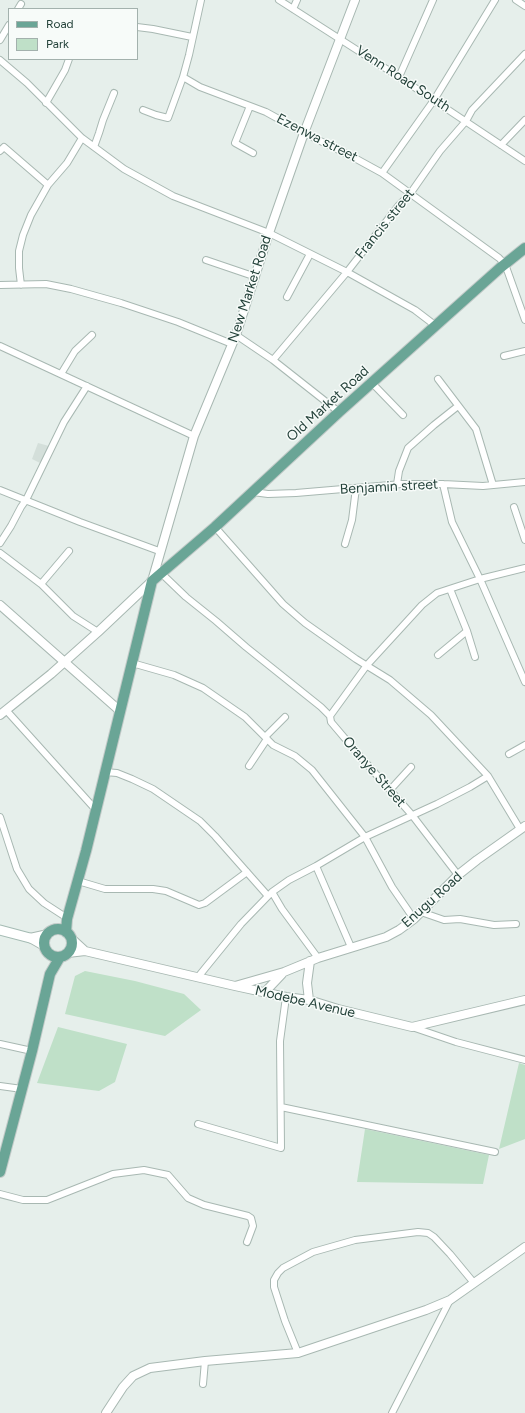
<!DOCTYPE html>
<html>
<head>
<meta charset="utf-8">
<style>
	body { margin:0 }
	#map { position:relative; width:525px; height:1413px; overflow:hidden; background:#e6efeb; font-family:Figtree,sans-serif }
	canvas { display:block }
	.legend { position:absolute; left:8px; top:8px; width:130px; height:52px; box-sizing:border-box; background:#f7fbf9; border:1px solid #a3b1ad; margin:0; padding:5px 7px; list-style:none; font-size:12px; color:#24423a }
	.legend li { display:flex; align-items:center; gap:8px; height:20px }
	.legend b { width:20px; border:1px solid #a3b1ad }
</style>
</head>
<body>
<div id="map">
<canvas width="525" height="1413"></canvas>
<ul class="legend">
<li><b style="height:5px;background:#6aa596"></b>Road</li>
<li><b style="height:11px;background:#bfe0c8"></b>Park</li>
</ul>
</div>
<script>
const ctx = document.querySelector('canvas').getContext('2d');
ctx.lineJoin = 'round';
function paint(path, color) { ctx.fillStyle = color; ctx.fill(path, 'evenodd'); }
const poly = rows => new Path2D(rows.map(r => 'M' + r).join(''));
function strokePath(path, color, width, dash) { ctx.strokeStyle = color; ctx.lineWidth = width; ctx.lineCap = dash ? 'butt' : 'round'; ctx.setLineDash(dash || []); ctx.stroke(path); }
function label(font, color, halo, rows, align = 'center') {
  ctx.font = font + ' Figtree,sans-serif'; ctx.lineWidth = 3; ctx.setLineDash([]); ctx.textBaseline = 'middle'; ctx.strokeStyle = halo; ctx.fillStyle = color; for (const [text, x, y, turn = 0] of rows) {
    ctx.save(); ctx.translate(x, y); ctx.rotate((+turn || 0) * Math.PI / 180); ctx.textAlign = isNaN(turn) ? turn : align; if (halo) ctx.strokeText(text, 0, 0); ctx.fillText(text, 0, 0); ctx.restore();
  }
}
const built = poly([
	[38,443,49,446,40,463,32,459]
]);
const green = poly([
	[85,971,135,981,184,994,201,1010,165,1036,65,1014,75,976],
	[58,1027,127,1044,115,1082,99,1091,37,1083],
	[519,1063,525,1065,525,1139,499,1149],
	[365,1129,489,1155,483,1184,357,1182]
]);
const minor = poly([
	[201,0,189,55,183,77,200,87,266,112,304,133,351,156,382,173,499,258,505,264,525,320],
	[279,0,399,77,525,161],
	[516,0,525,6],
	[18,9,21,4],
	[293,9,297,0],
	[137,27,153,29,192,37],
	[0,40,9,25],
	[0,60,27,83,82,138,124,169,173,196,269,233,347,272,415,310,436,326],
	[399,77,433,0],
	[46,103,65,70,69,59],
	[250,106,235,143,253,153],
	[143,110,156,115,168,118,183,77],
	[501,145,525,120],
	[94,147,99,133,103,120,114,93],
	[0,151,4,147,48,185,67,163,82,138],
	[382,173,434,100,495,0],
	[206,260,256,277],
	[0,285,46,284,71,289,121,303,178,322,232,344],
	[21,285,19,268,19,251,23,235,31,215,48,185],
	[287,297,310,254],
	[236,335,273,360,347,272,399,205,410,194,440,151,466,121,472,110,525,54],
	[0,346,194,436],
	[504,356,525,351],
	[273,360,339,412],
	[61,374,75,351,92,335],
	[438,379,476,429,493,485],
	[372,383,403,415],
	[397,484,399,471,408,448,434,425,458,406],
	[443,484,452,522,480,579,525,682],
	[0,490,80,522,159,551],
	[253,492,268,494,296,493,402,484,443,484,483,486,525,482],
	[514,507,525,540],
	[215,527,283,604,305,623,356,659,390,680,431,715,488,776,520,829],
	[0,543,11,526,21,507,26,500,64,422,87,386],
	[345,544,352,520,356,488],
	[0,553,41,584,73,616,98,632],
	[161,573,186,597,216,621,246,647,321,707,330,716],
	[41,584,69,551],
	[450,589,467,631,475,657],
	[438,655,467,631],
	[132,663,174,675,203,688,245,717,273,745,295,756,312,770,365,837,392,887,414,919],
	[6,710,96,810],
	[265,737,285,717],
	[509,754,525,745],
	[249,766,267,739],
	[105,772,117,773,132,779,153,789,200,821,215,836,268,896],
	[390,790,411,767],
	[0,817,17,869,29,889,44,903,64,916],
	[316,866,351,947],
	[458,875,412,815,359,755,331,722,330,716,367,665,422,605,437,593,480,579,525,568],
	[78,881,105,889,153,889,166,891,199,905,205,903,247,872],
	[272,892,282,909,318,958],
	[421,912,444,920,460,919,494,925,516,924],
	[198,977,241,924,272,892,289,880,316,866,365,837,437,804,470,787,488,776],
	[412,1027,456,1042,525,1060],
	[0,1044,32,1051],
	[0,1086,22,1089],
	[281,1107,495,1152],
	[198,1124,281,1148,280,1041,286,997],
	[0,1194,23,1200,47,1200,113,1174,144,1170,168,1175,188,1198,204,1205,248,1216,251,1218,253,1226,247,1242],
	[298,1353,285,1321,274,1287,274,1280,278,1273,283,1268,313,1252,355,1240,418,1232,428,1233,434,1237,450,1254,474,1283],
	[203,1384,205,1361],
	[392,1413,450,1300]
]);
const tertiary = poly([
	[0,605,120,711],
	[0,715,51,674,98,632,152,581,194,436,236,335,269,233,304,133,355,0],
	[30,938,48,934],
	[30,938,44,946],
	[72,939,85,951],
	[68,953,85,951,235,986,286,997,309,1000,338,1009,412,1027,525,1000],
	[235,986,284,972,318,958,386,937,399,930,414,919,458,875,477,860,525,826],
	[265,992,282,974],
	[309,1000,307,983,310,961],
	[106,1413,123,1387,133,1376,150,1368,205,1361,298,1353,426,1310,450,1300,525,1247]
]);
const secondary = poly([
	[0,930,30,938]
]);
const primary = poly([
	'44 943a14 14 0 1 1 28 0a14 14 0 1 1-28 0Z',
	[66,932,67,919,86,851,152,581,215,527,339,412,500,268,525,248],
	[0,1172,32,1051,50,974,60,957]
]);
const streetNames = [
	["Venn Road South",403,79,33],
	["Ezenwa street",317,138,27],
	["Francis street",385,224,-51],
	["New Market Road",250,289,-72],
	["Old Market Road",328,404,-42],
	["Benjamin street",389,487,-3],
	["Oranye Street",374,772,49],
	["Enugu Road",432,900,-42],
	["Modebe Avenue",305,1002,13]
];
paint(built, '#d4dfda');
paint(green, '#bfe0c8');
strokePath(minor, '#a8b8b2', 8);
strokePath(tertiary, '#a8b8b2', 10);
strokePath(secondary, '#a4bbb3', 11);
strokePath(primary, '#c2cac8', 12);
strokePath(minor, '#fff', 6);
strokePath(tertiary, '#fff', 8);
strokePath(secondary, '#fff', 9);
strokePath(primary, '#6aa596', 10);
label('14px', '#24423a', '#f7fbf9', streetNames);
</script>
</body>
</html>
